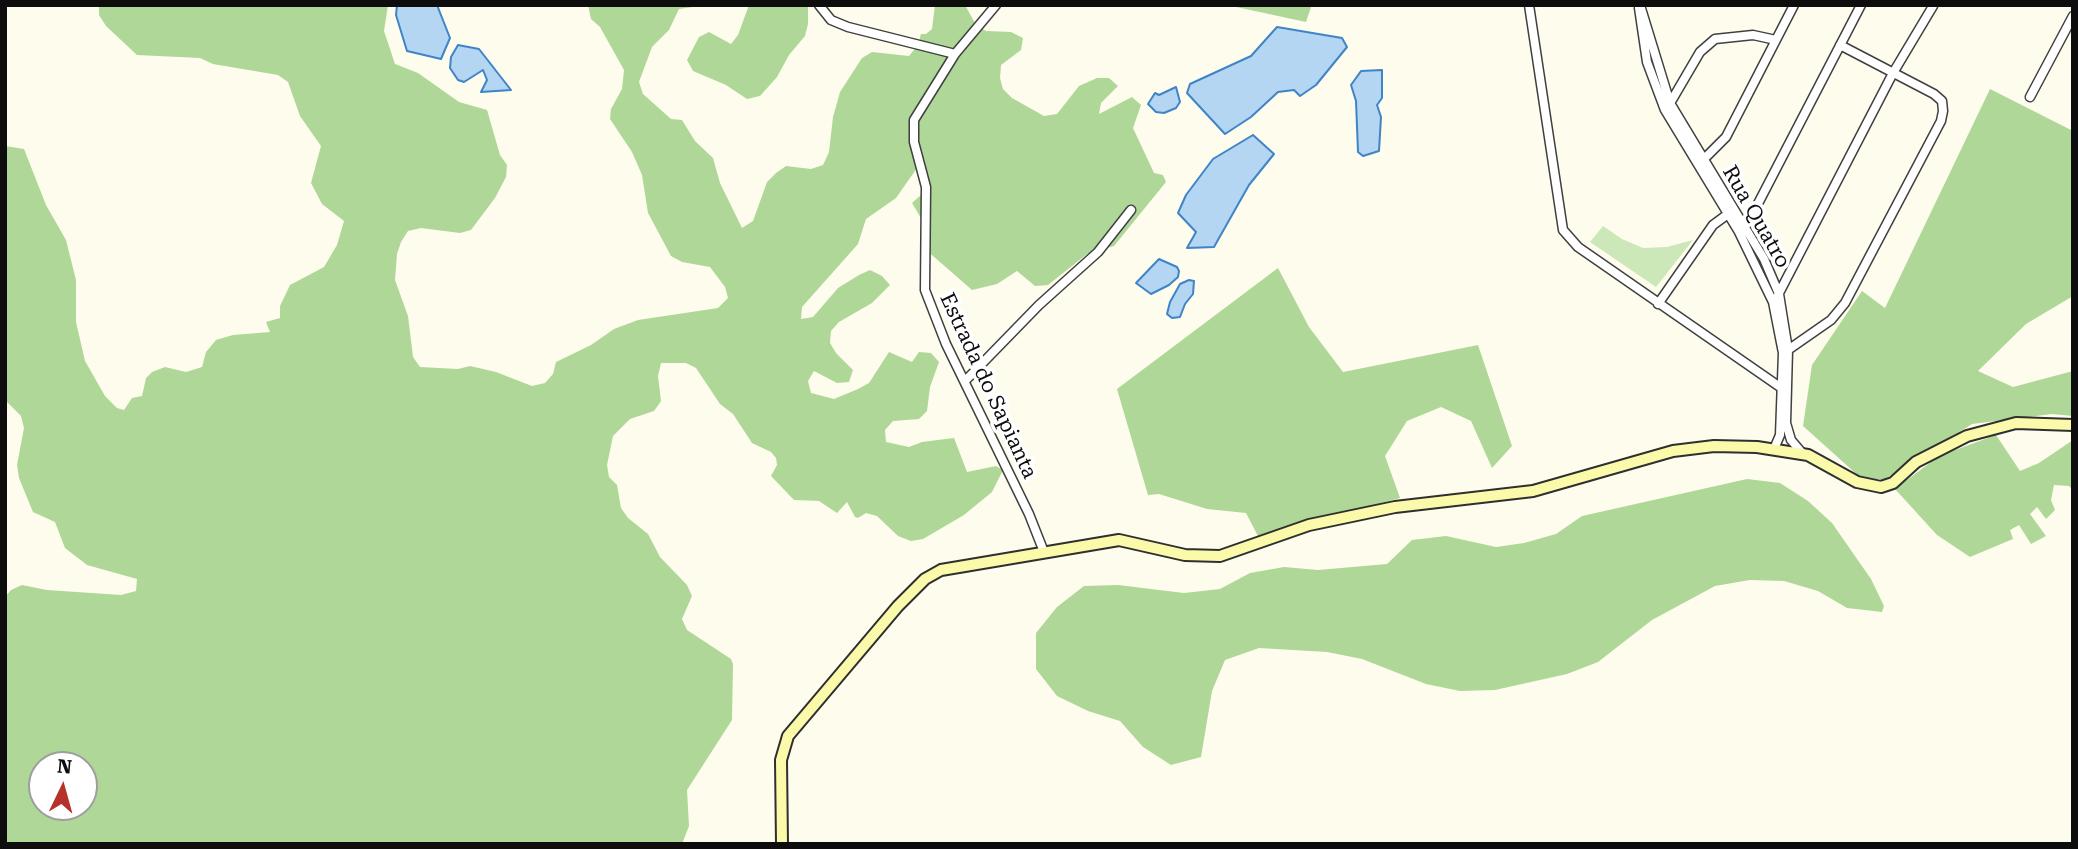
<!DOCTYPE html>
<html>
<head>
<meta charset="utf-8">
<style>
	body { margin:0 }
	#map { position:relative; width:2078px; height:849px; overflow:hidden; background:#fefced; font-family:"Roboto Serif",serif }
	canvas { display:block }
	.frame { position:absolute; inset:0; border:7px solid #0d0d0d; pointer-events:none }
	.north { position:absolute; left:28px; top:751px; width:70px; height:70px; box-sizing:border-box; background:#fff; border:2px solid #9e9e9e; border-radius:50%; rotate:5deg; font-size:19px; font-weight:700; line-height:28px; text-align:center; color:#0d0d0d }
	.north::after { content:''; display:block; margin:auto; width:24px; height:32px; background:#b6322b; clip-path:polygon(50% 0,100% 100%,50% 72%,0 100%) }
</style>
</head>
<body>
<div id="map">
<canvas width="2078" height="849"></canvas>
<div class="frame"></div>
<div class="north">N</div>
</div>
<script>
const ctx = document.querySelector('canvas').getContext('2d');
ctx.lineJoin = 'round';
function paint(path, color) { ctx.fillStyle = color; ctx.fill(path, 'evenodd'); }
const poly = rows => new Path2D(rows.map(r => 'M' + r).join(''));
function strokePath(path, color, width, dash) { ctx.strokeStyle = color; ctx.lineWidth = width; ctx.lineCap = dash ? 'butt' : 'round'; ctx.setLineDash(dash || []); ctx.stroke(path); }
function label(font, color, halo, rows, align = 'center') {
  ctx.font = font + ' "Roboto Serif",serif'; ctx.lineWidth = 7; ctx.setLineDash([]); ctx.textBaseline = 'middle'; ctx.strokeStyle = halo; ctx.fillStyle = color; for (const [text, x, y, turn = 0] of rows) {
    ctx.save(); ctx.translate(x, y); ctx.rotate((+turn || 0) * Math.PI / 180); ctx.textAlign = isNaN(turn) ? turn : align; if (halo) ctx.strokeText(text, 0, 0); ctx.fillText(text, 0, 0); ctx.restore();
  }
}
const green = poly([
	[1603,226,1622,239,1643,248,1667,247,1693,240,1656,287,1590,242]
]);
const forest = poly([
	[99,5,388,5,384,31,395,64,418,73,459,102,487,110,500,155,507,165,506,177,495,198,471,230,460,233,421,228,408,231,401,242,397,254,395,280,408,316,413,357,420,367,458,369,470,366,496,372,532,386,545,383,553,374,556,362,591,345,614,329,638,320,718,308,728,298,725,287,710,267,682,262,671,256,648,213,642,175,632,152,610,119,611,109,622,89,624,70,600,27,591,19,588,5,706,5,679,9,669,30,652,47,639,82,643,94,671,119,682,120,695,141,713,158,720,183,742,228,753,221,767,182,776,173,786,166,811,169,823,165,829,152,833,117,840,92,862,58,872,52,909,56,918,45,921,34,926,34,932,29,935,5,965,5,976,25,986,31,1011,32,1023,38,1021,50,1001,65,1000,78,1003,89,1012,98,1044,116,1057,114,1079,86,1097,78,1109,78,1118,86,1101,103,1099,114,1132,97,1141,105,1133,128,1154,173,1163,175,1166,182,1114,246,1087,254,1048,285,1035,286,1017,271,997,284,972,290,925,249,925,225,912,203,930,187,927,175,917,168,896,198,866,219,858,244,802,307,801,319,813,317,838,288,859,275,870,270,882,276,890,285,872,303,839,322,831,331,830,343,836,353,853,370,849,382,837,383,814,371,808,381,811,393,834,399,858,389,869,383,889,352,912,362,919,352,931,353,939,362,930,387,927,411,919,419,893,421,885,430,886,442,909,447,922,442,954,438,967,472,996,466,1003,470,992,492,964,515,923,539,911,541,898,536,877,516,866,513,858,518,855,517,847,502,837,513,819,501,794,500,771,476,777,465,776,458,771,452,752,443,733,414,720,404,696,368,686,363,661,363,658,376,661,401,654,411,630,419,613,436,607,465,609,477,617,485,621,508,628,518,648,534,660,557,687,585,692,596,682,619,687,630,731,659,733,664,732,720,687,790,689,826,682,844,5,844,5,597,11,590,22,585,47,590,121,595,136,591,137,579,87,565,65,548,55,522,33,512,19,478,17,465,24,428,21,416,5,400,5,146,24,149,46,205,66,240,76,280,76,322,85,361,105,396,117,408,124,410,132,398,142,396,146,378,152,372,165,367,186,372,202,367,206,352,216,340,233,335,270,332,266,322,280,318,280,306,290,285,324,267,337,245,344,221,322,204,311,183,321,146,300,116,288,82,278,75,213,64,200,58,137,55,106,26,99,15],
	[42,765,84,765,84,807,42,807],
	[749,5,808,5,808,24,805,36,789,55,777,77,760,96,747,99,726,85,693,71,687,60,699,37,709,32,731,44,738,35],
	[1227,5,1309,5,1311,7,1306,22],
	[1990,89,2073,131,2073,296,2026,324,1978,371,2013,387,2073,371,2073,416,2052,414,1972,424,1885,479,1862,479,1803,426,1812,365,1862,291,1885,308],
	[1278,268,1309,327,1343,372,1478,345,1512,446,1492,468,1471,421,1441,407,1407,421,1385,456,1400,498,1258,536,1246,513,1207,509,1159,494,1148,495,1117,389],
	[1996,435,2020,471,2039,463,2073,440,2073,490,2069,486,2054,485,2051,500,2055,510,2046,519,2037,507,2030,514,2046,536,2031,544,2019,525,2010,530,2013,539,1970,557,1937,535,1895,489,1939,456],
	[1747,479,1780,483,1808,501,1832,523,1871,579,1884,606,1882,612,1847,608,1818,591,1784,581,1750,580,1715,586,1652,620,1598,662,1567,674,1495,690,1460,691,1426,684,1362,659,1327,652,1259,648,1225,660,1212,691,1201,757,1171,765,1143,747,1120,721,1088,711,1057,696,1036,669,1036,633,1057,607,1084,586,1118,585,1184,593,1220,589,1250,573,1284,567,1318,570,1387,564,1412,540,1446,536,1496,547,1524,543,1556,534,1582,516]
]);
const water = poly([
	[397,5,437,5,450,38,441,59,407,51,396,15,397,5],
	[1277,27,1342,38,1347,47,1316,85,1300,96,1294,90,1278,92,1251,117,1225,134,1187,93,1190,84,1251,56,1277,27],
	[458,45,479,49,511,90,481,92,487,80,483,70,464,82,458,80,450,68,451,57,458,45],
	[1382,70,1382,98,1377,105,1381,117,1379,151,1363,156,1358,152,1356,101,1351,85,1361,71,1382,70],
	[1176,87,1180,102,1176,108,1164,113,1156,112,1148,104,1155,93,1159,95,1176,87],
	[1253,135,1274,154,1249,185,1214,247,1187,248,1196,232,1178,213,1186,195,1213,159,1253,135],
	[1159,259,1177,267,1179,271,1178,277,1169,285,1151,294,1136,283,1159,259],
	[1189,280,1194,281,1193,294,1185,304,1180,317,1172,318,1167,314,1170,302,1180,284,1189,280]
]);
const street = poly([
	[819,5,831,20,848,27,955,54],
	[996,5,955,54,914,120,914,142,926,187,925,290,946,344,1029,514,1044,552],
	[1529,5,1563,230,1578,247,1780,387],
	[1640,5,1670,103,1764,259,1779,294,1788,350,1786,423,1791,440,1803,454],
	[1639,8,1647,62,1665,110,1739,232,1773,302,1783,353,1780,435,1774,449],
	[2030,97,2073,16],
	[1669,105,1700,52,1715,39,1753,35,1776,40],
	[1700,163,1726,137,1794,5],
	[1741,230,1749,221,1861,5],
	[1777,297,1893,73,1933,6],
	[1658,304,1713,225,1728,214],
	[1785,352,1831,320,1845,303,1941,121,1943,111,1942,101,1934,94,1840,45],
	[965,381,1039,305,1098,252,1131,210]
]);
const secondary = poly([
	[782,844,781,760,788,736,898,606,925,579,941,570,1119,540,1185,555,1220,556,1309,525,1395,507,1533,491,1673,451,1714,446,1757,447,1808,455,1857,482,1881,487,1893,483,1916,462,1967,436,2016,423,2073,425]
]);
const streetNames = [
	["Rua Quatro",1756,217,60],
	["Estrada do Sapianta",988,386,65]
];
paint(green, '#cce7b8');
paint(forest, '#afd798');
paint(water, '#b4d6f3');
strokePath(water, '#3e84c7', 2);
strokePath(street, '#404040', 11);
strokePath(secondary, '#2f2f2f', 14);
strokePath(street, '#fff', 8);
strokePath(secondary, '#fbfaab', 10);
label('21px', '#0d0d0d', '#fff', streetNames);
</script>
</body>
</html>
